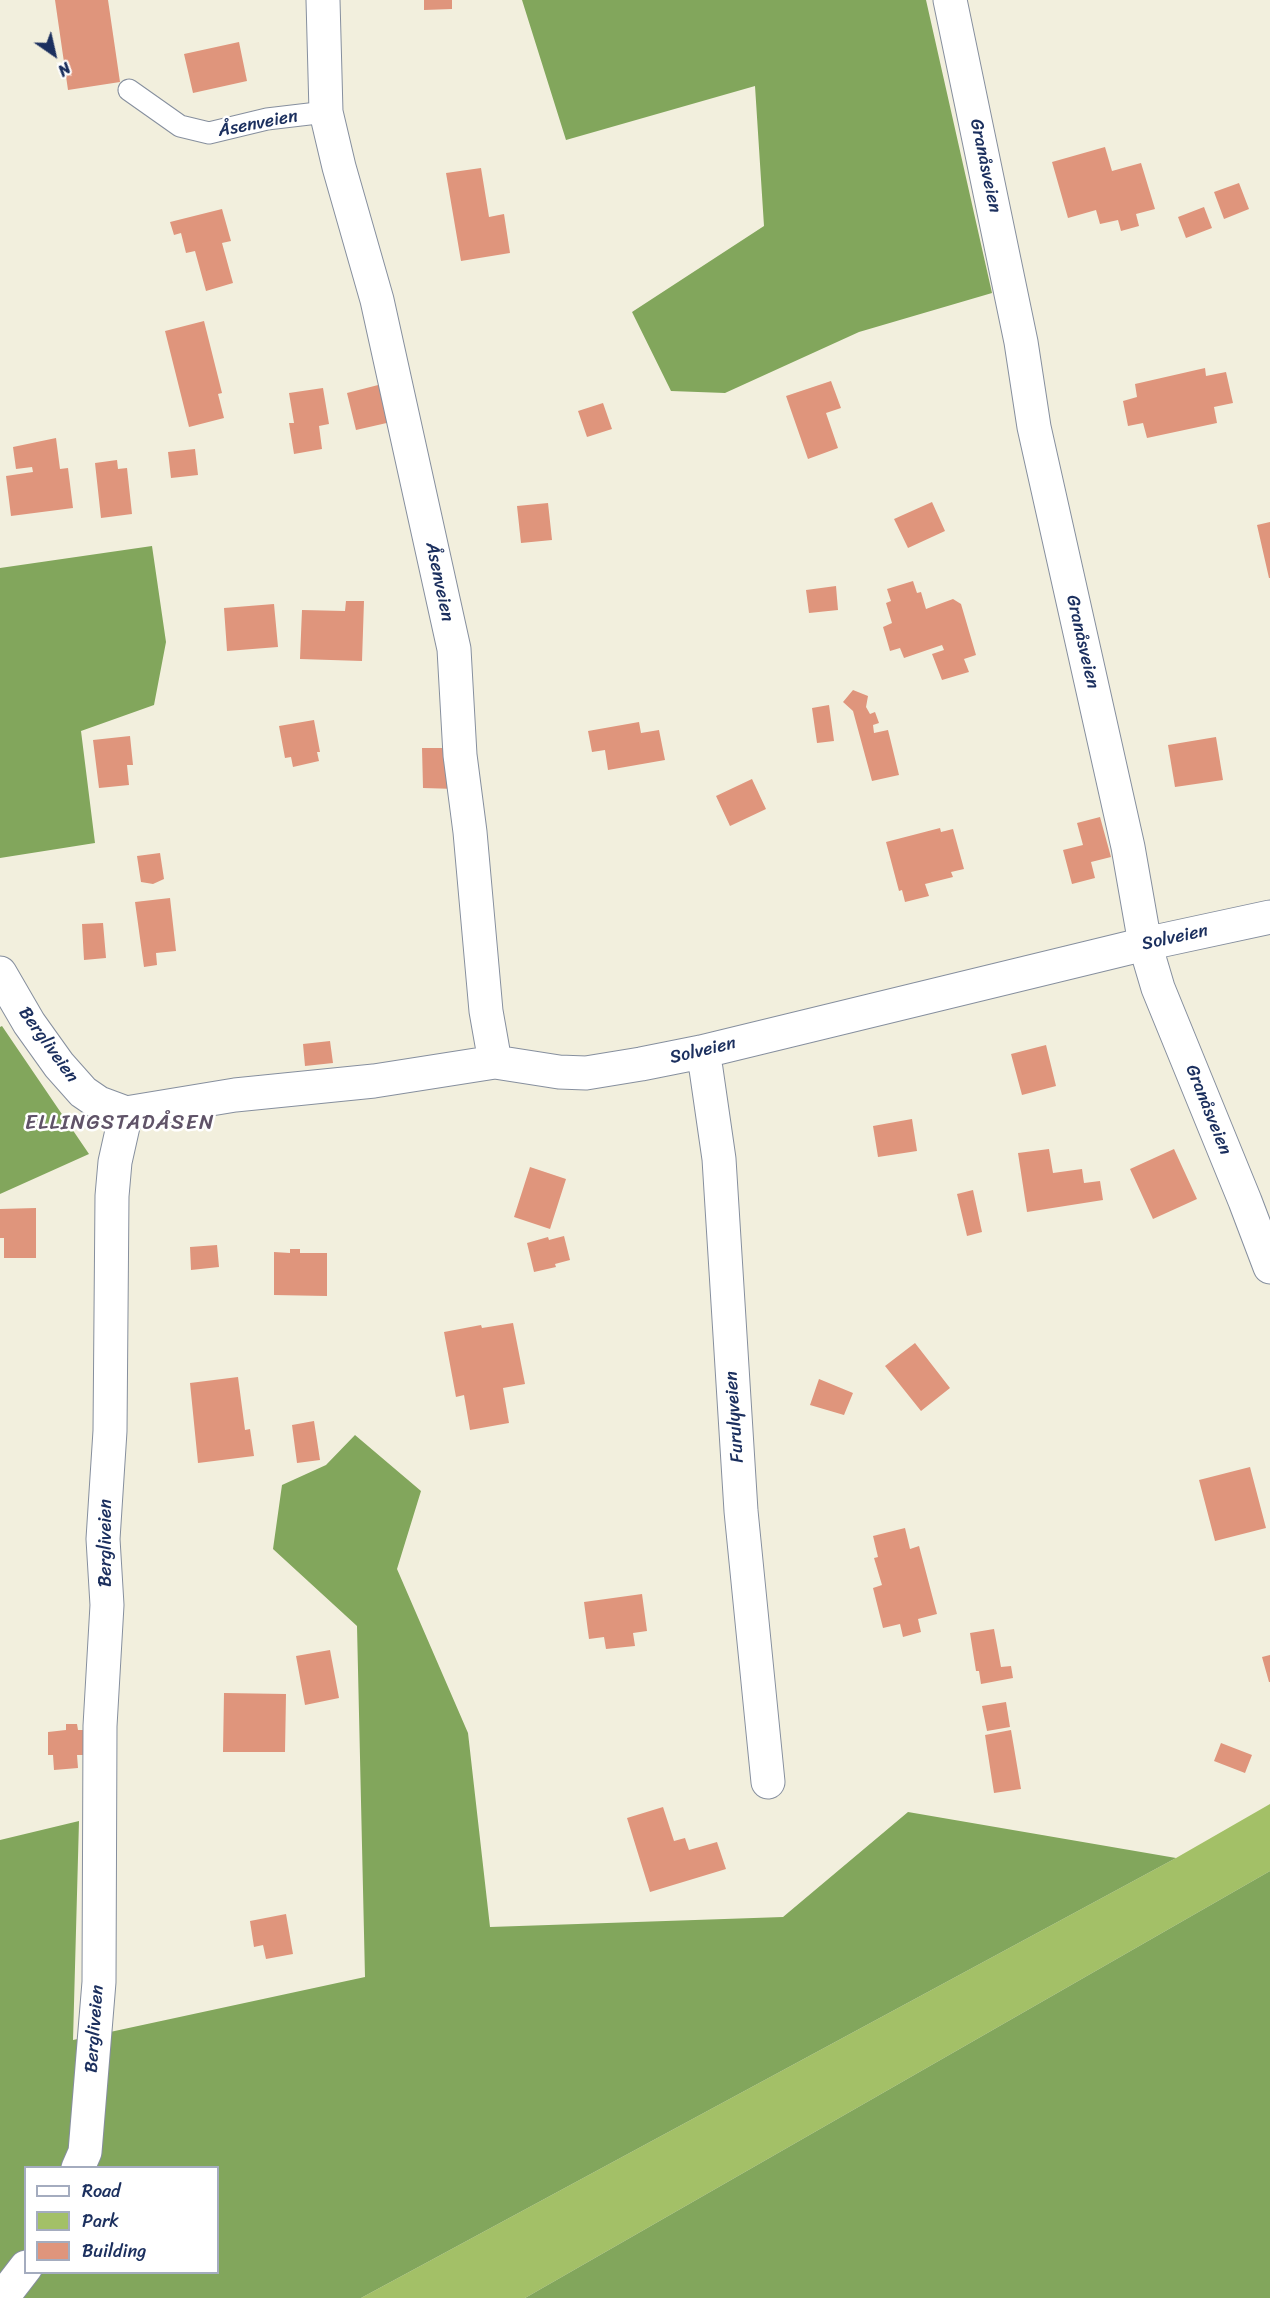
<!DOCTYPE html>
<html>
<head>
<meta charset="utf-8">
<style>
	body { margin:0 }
	#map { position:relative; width:1270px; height:2298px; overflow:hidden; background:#f2efdd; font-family:Sriracha,sans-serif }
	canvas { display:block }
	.legend { position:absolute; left:24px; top:2166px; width:195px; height:108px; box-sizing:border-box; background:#fff; border:2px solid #a4acbf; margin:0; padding:8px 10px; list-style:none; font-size:18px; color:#1b2f5e }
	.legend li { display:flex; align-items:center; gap:12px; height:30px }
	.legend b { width:30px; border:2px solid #a4acbf }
	.north { position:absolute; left:24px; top:24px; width:60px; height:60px; -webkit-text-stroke:4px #fff; paint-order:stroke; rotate:146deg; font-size:16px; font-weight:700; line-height:24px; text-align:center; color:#1b2f5e }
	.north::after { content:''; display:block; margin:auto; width:21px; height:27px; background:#1b2f5e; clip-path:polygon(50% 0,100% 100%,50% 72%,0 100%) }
</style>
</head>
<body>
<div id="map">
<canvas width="1270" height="2298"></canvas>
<ul class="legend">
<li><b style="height:8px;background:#fff"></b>Road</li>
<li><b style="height:16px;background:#a3c067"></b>Park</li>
<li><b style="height:16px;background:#df957c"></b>Building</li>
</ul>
<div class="north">N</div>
</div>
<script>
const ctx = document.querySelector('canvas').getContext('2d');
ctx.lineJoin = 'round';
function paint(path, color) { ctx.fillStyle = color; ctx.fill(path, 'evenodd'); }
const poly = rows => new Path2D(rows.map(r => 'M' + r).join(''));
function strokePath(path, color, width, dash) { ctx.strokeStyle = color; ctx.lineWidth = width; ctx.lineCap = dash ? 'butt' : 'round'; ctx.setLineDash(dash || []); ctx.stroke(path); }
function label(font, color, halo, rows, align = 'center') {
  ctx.font = font + ' Sriracha,sans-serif'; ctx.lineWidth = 5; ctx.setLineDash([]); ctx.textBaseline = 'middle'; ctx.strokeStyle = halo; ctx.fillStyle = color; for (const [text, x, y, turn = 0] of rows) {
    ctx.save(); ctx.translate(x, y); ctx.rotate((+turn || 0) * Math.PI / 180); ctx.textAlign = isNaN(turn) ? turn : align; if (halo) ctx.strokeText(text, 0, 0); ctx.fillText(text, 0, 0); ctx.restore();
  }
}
const green = poly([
	[1270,1804,1270,1871,525,2298,361,2298,1176,1858]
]);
const forest = poly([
	[522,0,926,0,992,293,859,332,725,393,671,391,632,312,764,226,755,86,566,140],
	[152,546,166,642,154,705,81,731,95,843,0,858,0,568],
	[2,1026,89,1154,0,1194,0,1027],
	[355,1435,421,1491,397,1569,468,1733,490,1927,783,1917,908,1812,1176,1858,361,2298,0,2298,0,1840,79,1821,73,2040,365,1977,357,1626,273,1549,282,1485,326,1465],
	[26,2168,218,2168,218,2272,26,2272],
	[1270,1871,1270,2298,525,2298]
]);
const building = poly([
	[55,0,108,0,120,82,68,90],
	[424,0,452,0,452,9,424,10],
	[239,42,247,81,193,93,184,54],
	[1105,147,1112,171,1141,163,1155,209,1136,214,1139,226,1121,231,1118,220,1100,224,1096,210,1068,218,1052,162],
	[481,168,489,217,504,214,510,253,461,261,446,173],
	[1239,183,1249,209,1224,219,1214,192],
	[1204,207,1212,228,1186,238,1178,217],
	[222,209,231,241,222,243,233,283,206,291,195,251,186,253,181,233,174,235,170,222],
	[204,321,222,393,218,394,224,418,189,427,165,331],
	[1205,368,1206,376,1226,372,1233,403,1214,407,1217,423,1147,438,1143,423,1128,426,1123,401,1137,397,1135,384],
	[831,381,841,408,826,413,838,448,808,459,786,396],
	[382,384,391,422,356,430,347,393],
	[323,388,329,424,319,426,322,449,294,454,289,423,294,423,289,393],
	[603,403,612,429,587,437,578,411],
	[56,438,60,469,68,468,73,508,11,516,6,476,33,472,32,467,16,469,13,447],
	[195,449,198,475,171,478,168,452],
	[117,460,118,469,127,468,132,514,101,518,95,463],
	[932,502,945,531,908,548,894,519],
	[548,503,552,540,521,543,517,506],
	[1270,522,1270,578,1269,578,1257,525],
	[913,581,917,593,921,592,926,609,953,599,961,604,976,655,964,659,969,672,942,680,932,654,944,650,942,645,904,658,900,648,890,651,883,627,892,623,886,603,891,601,887,589],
	[836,586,838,610,809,613,806,590],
	[346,601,364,601,362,661,300,659,302,610,345,611],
	[274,604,278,647,227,651,224,608],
	[853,690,868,696,866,707,870,714,875,712,879,723,873,725,874,733,888,730,899,775,872,781,853,711,843,702],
	[829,705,834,741,817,743,812,708],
	[314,720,320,752,317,752,319,761,293,767,291,757,285,758,279,726],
	[639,722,641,733,659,730,665,760,608,770,605,750,592,752,588,731],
	[130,736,133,765,127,765,129,785,99,788,93,740],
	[1216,737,1223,780,1175,787,1168,745],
	[422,748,455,748,456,789,423,788],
	[752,779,766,809,730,826,716,796],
	[1100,817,1111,857,1091,862,1095,878,1072,884,1063,850,1083,845,1077,823],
	[940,828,941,832,953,829,964,869,951,872,953,877,925,884,929,896,905,902,902,890,899,891,886,842],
	[160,853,164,879,153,884,141,882,137,856],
	[170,898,176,951,156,953,157,965,144,967,135,902],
	[103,923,106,958,84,960,82,924],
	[330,1041,333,1063,305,1066,303,1044],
	[1046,1045,1056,1086,1022,1095,1011,1054],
	[912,1119,917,1151,878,1157,873,1126],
	[1049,1149,1053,1173,1082,1169,1084,1183,1100,1181,1103,1200,1027,1212,1018,1153],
	[1174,1149,1197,1199,1153,1219,1130,1169],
	[530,1167,566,1179,550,1229,514,1217],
	[973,1190,982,1232,967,1236,957,1194],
	[36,1208,36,1258,4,1258,4,1238,0,1238,0,1209],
	[564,1236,570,1260,555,1264,556,1267,534,1272,527,1243,548,1237,549,1240],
	[217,1245,219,1267,191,1270,190,1247],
	[290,1249,300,1249,300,1253,327,1253,327,1296,274,1295,274,1252,290,1253],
	[513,1323,525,1384,503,1388,509,1423,470,1430,464,1395,456,1397,444,1332,481,1325,482,1328],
	[915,1343,950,1388,921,1411,885,1366],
	[238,1377,245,1430,250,1429,254,1456,198,1463,190,1383],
	[819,1379,853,1393,844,1415,810,1405],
	[314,1421,320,1460,297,1463,292,1425],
	[1250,1467,1266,1528,1215,1541,1199,1480],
	[905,1528,910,1549,919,1546,937,1614,918,1619,921,1632,903,1637,900,1624,883,1628,873,1588,882,1585,874,1558,878,1557,873,1536],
	[642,1594,647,1631,633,1633,635,1646,606,1649,604,1637,589,1639,584,1602],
	[994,1629,1001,1667,1011,1666,1013,1678,981,1684,979,1671,976,1671,970,1633],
	[330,1650,339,1698,305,1705,296,1656],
	[1270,1655,1270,1682,1269,1682,1262,1657],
	[224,1693,286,1694,285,1752,223,1752],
	[1006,1702,1010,1727,987,1731,982,1706],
	[66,1724,77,1724,78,1730,86,1730,87,1755,77,1755,78,1768,54,1770,53,1755,48,1755,48,1732,66,1730],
	[1011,1730,1021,1789,994,1793,985,1735],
	[1221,1743,1252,1755,1245,1773,1214,1761],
	[663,1807,674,1841,685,1838,689,1850,717,1842,726,1869,650,1892,627,1818],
	[286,1914,293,1954,266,1959,263,1945,254,1947,250,1921]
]);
const service = poly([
	[129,90,180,126,209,133,267,119,326,112]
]);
const minor = poly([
	[323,0,326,112,339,167,377,300,454,649,460,755,470,832,486,1011,495,1062],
	[950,0,1021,342,1034,427,1128,847,1145,944,1158,988,1245,1201,1270,1267],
	[0,973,29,1023,59,1065,83,1092,99,1103,126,1113,235,1095,374,1081,495,1062,559,1072,586,1073,641,1064,701,1052,1145,944,1270,917],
	[701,1052,706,1069,719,1159,741,1511,768,1782],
	[78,2168,85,2152,99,1982,100,1726,107,1605,103,1539,110,1431,112,1196,115,1162,126,1113],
	[2,2298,26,2267]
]);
const streetNames = [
	["Åsenveien",258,124,-11],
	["Granåsveien",985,166,78],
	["Åsenveien",439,582,78],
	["Granåsveien",1082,642,77],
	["Solveien",1175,938,-12],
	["Bergliveien",48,1045,54],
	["Solveien",703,1051,-13],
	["Granåsveien",1208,1110,68],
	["Furulyveien",735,1417,-94],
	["Bergliveien",106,1543,-90],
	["Bergliveien",95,2029,-86]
];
const quarterNames = [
	["ELLINGSTADÅSEN",120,1124]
];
paint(green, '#a3c067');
paint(forest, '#82a65c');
paint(building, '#df957c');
strokePath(service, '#868f9e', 23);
strokePath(minor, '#868f9e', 35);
strokePath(service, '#fff', 21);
strokePath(minor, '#fff', 33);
label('18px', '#1b2f5e', '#fff', streetNames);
ctx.letterSpacing = '1.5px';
label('21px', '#605368', '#fff', quarterNames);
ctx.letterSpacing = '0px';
</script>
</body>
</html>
